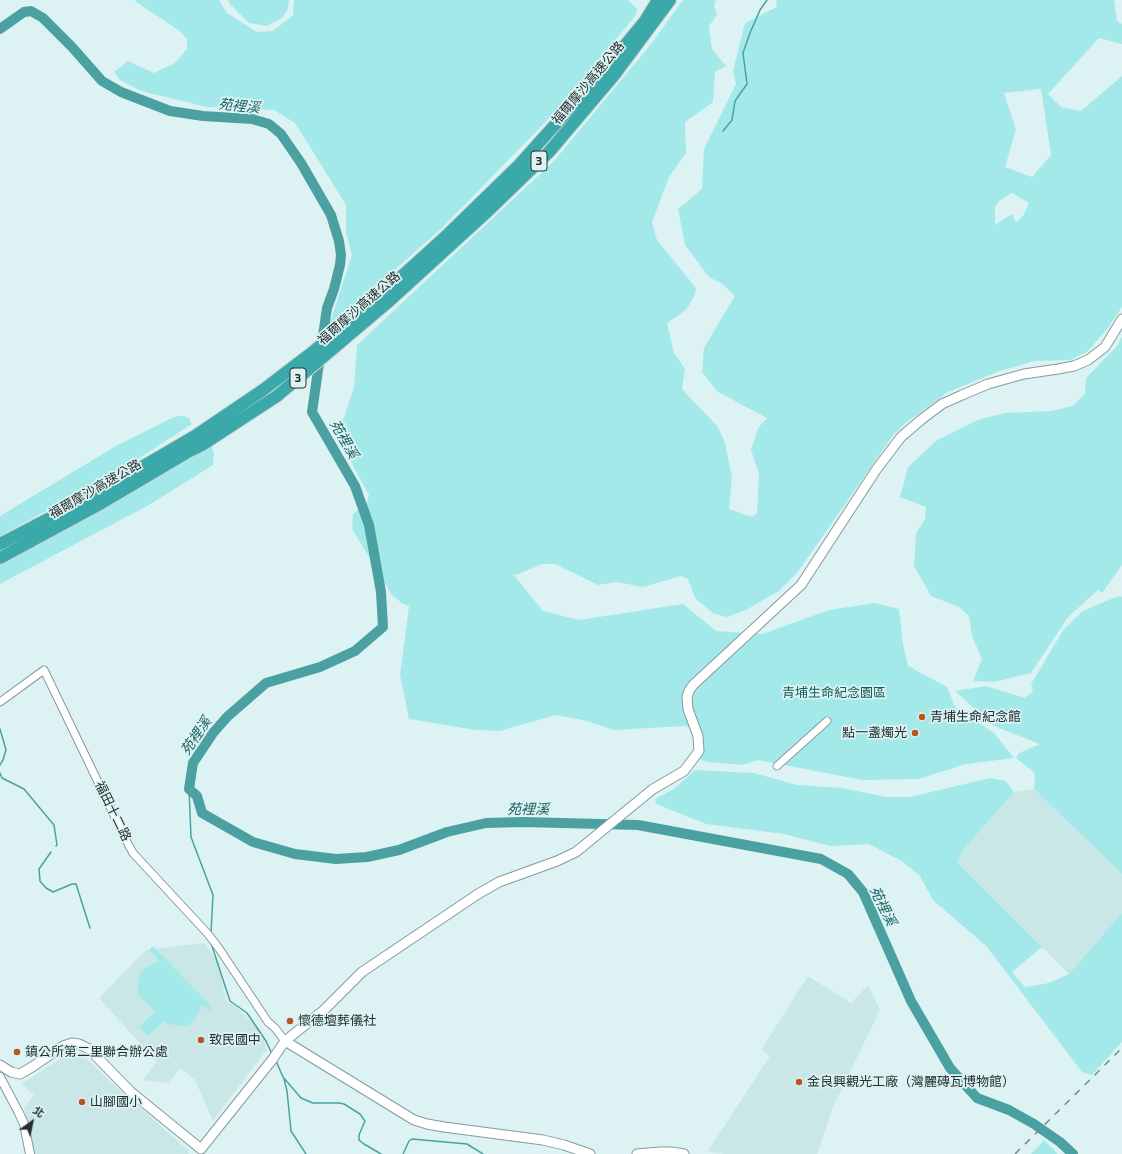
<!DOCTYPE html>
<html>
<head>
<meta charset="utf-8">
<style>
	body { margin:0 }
	#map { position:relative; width:1122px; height:1154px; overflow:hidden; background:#ddf3f3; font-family:"Exo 2","Noto Sans TC",sans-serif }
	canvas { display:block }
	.north { position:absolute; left:12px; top:1102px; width:40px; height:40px; -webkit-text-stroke:3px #ddf3f3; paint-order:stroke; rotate:33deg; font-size:11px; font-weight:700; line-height:16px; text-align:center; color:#262f2f }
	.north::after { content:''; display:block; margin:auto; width:14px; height:18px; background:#262f2f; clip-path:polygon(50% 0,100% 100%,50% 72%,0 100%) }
</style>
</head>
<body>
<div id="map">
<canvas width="1122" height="1154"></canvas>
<div class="north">北</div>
</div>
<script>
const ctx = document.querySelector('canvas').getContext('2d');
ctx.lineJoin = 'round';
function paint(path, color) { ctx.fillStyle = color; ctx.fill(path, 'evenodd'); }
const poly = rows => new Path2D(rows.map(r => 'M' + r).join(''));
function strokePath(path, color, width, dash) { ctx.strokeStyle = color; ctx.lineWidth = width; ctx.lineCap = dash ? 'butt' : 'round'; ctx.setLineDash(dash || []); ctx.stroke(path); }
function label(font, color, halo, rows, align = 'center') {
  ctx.font = font + ' "Exo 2","Noto Sans TC",sans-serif'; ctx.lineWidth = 3.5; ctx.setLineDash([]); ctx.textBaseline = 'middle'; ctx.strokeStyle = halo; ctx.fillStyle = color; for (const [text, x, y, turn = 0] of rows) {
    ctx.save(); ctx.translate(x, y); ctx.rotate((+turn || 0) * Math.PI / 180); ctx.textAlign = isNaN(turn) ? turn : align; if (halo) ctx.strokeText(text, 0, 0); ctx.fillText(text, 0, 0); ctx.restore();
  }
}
const built = poly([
	[1034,789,1122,874,1122,913,1069,974,957,862,963,850,1014,792],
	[204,943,218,961,226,1001,236,1007,261,1031,267,1049,213,1121,195,1080,180,1068,168,1083,143,1080,157,1062,99,998,146,950],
	[808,976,851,1003,868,985,880,1010,833,1107,817,1154,724,1154,708,1151,770,1056,761,1050],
	[78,1054,87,1059,110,1081,190,1152,188,1154,34,1154,24,1108,34,1095,22,1084,64,1056]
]);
const green = poly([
	[135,0,219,0,227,13,257,32,273,31,293,15,294,0,628,0,637,9,636,15,561,106,442,228,328,329,352,255,346,232,346,205,295,123,274,110,207,107,141,91,120,80,114,72,128,61,154,73,175,63,187,49,187,39,180,31,136,2],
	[228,0,289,0,288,9,282,18,267,26,249,23,230,4],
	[683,0,716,0,714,5,717,15,709,26,712,49,726,66,715,72,713,102,685,122,686,153,669,177,652,222,657,240,696,288,695,295,686,310,667,323,674,353,685,369,682,389,718,427,725,443,732,477,729,509,752,517,757,513,759,474,751,450,758,428,767,418,718,392,702,372,704,348,735,296,721,283,709,277,685,245,678,209,702,189,704,149,736,84,733,71,745,23,777,7,776,0,1114,0,1117,21,1122,24,1122,44,1099,38,1048,94,1061,107,1081,111,1122,76,1122,307,1108,328,1087,352,1070,360,1034,361,1000,371,948,392,908,421,894,434,797,573,779,591,746,610,727,617,714,614,695,598,688,579,681,576,643,587,617,582,598,585,555,564,542,564,516,575,513,574,543,611,579,620,683,604,716,631,762,634,829,610,875,603,899,609,903,644,908,666,947,687,955,707,994,733,1014,758,966,764,919,779,862,780,758,760,742,765,707,762,699,759,703,746,699,729,684,726,614,730,583,720,555,715,500,731,475,730,409,719,400,675,409,606,403,604,392,595,352,529,353,514,367,503,369,495,353,466,341,426,354,387,357,345,554,161,651,44],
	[1041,89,1051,155,1032,177,1005,167,1016,129,1004,93],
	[1012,193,1029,203,1023,216,1016,222,1012,214,995,225,995,207,999,201],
	[1122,336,1122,565,1102,593,1098,590,1068,617,1031,673,994,682,973,681,982,659,972,636,969,616,959,607,931,596,914,566,916,533,925,519,926,507,900,497,908,467,937,440,980,419,1005,413,1052,411,1072,406,1085,394,1086,378,1118,345],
	[178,416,184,416,189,418,192,424,121,470,0,536,0,516,116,446,172,418],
	[210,444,214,452,213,465,149,505,0,584,0,564,99,511],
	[1120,596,1122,597,1122,874,1034,789,1035,773,1016,758,1019,753,1040,744,994,726,955,691,986,686,1025,698,1033,691,1031,684,1064,629,1083,611,1113,598],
	[695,770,754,773,797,785,842,788,886,797,910,797,990,778,1006,781,1014,792,963,850,957,862,1042,947,1012,972,1025,987,1049,983,1069,974,1122,913,1122,1042,1092,1075,1082,1072,987,947,933,900,920,876,903,862,869,844,830,846,784,834,706,824,656,804,655,799,674,789],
	[153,946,212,1007,209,1011,201,1004,200,1011,196,1018,189,1025,181,1026,168,1024,138,995,138,982,140,974,145,968,160,961,149,950],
	[155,1012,164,1021,148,1036,139,1027],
	[1044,1140,1058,1154,1031,1154]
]);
const stream = poly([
	[723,131,732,120,735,101,747,84,743,53,750,33,760,10,767,0],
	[0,729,6,750,3,760,0,765],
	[0,773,2,778,24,789,54,825,57,845,56,846],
	[189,789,191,837,213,895,211,933],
	[51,852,39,869,40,881,46,888,53,892,72,884,76,884,90,928],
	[211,943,230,1001,247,1013,266,1041,272,1054],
	[276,1061,283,1077,301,1098,313,1103,339,1103,344,1104,360,1114,365,1121,359,1135,359,1140,364,1144,381,1154],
	[284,1079,287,1091,291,1131,306,1154],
	[403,1154,409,1141,412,1139,467,1144,483,1154]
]);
const river = poly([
	[0,29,24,12,31,11,43,18,72,47,102,81,121,92,170,111,203,116,252,119,269,124,281,134,301,163,331,215,339,241,341,255,340,265,334,289,327,308,312,412,355,486,369,525,381,592,383,627,355,651,320,667,266,683,227,717,213,733,193,763,189,789,197,796,202,813,253,842,295,854,336,859,367,857,399,850,447,832,486,823,523,822,638,825,821,859,848,874,863,892,911,1001,950,1068,977,1098,1009,1110,1034,1124,1060,1142,1073,1154]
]);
const minor = poly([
	[0,702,44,670,127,842,133,853,208,934,218,947,268,1022,275,1028,285,1041],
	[777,766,827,721]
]);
const tertiary = poly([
	[0,1077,19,1113,24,1124,30,1154]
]);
const secondary = poly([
	[285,1041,414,1120,427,1124,444,1127,543,1140,564,1145,590,1154],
	[0,1065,11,1072,20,1074,32,1067,63,1046,72,1043,79,1044,89,1049,131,1092,201,1149,272,1060,285,1041,324,1010,362,972,478,894,499,882,557,861,576,852,653,789,684,771,699,751,698,736,688,709,687,697,689,691,693,685,801,585,876,470,901,437,922,419,942,404,962,395,988,384,1024,374,1058,369,1074,366,1088,360,1105,347,1122,319],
	[637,1154,660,1152,672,1152,684,1154]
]);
const motorway = poly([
	[0,544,94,495,195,436,263,390,314,351,380,296,444,238,519,165,606,68,645,21,658,0],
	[0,558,98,505,186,453,202,445,277,396,387,303,489,210,549,152,615,74,670,0]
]);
const rail = poly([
	[1015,1154,1122,1048]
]);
const markers = [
	[922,717,4,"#b8551e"],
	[915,733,4,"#b8551e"],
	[290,1021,4,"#b8551e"],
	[201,1040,4,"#b8551e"],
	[17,1052,4,"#b8551e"],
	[799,1082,4,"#b8551e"],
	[82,1102,4,"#b8551e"]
];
const shields = [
	[539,161,16],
	[298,378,16]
];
const shieldNames = [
	["3",539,161],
	["3",298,378]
];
const streetNames = [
	["福爾摩沙高速公路",588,83,-50],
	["福爾摩沙高速公路",359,308,-41],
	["福爾摩沙高速公路",95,489,-30],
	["福田十二路",113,811,64]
];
const parkNames = [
	["青埔生命紀念園區",834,693]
];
const poiNames = [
	["青埔生命紀念館",930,717],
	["點一盞燭光",907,733,"right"],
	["懷德壇葬儀社",298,1021],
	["致民國中",209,1040],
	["鎮公所第二里聯合辦公處",25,1052],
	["金良興觀光工廠（灣麗磚瓦博物館）",807,1082],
	["山腳國小",90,1102]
];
const waterNames = [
	["苑裡溪",239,106,6],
	["苑裡溪",344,439,60],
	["苑裡溪",196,736,-56],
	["苑裡溪",528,809],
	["苑裡溪",883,906,64]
];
paint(built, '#c8e7e6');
paint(green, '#a4e9e9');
strokePath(stream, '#4ba1a1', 1.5);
strokePath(river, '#4ba1a1', 10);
strokePath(minor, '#869a9a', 9);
strokePath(tertiary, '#869a9a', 10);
strokePath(secondary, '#869a9a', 11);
strokePath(motorway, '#cfd1d1', 14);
strokePath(minor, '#fff', 7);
strokePath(tertiary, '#fff', 8);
strokePath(secondary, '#fff', 9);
strokePath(motorway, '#3ba9aa', 12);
strokePath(rail, '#788787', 1.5, [7, 7]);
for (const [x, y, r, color] of markers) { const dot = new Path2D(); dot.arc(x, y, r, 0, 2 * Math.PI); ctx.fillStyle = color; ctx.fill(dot); strokePath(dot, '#ddf3f3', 1.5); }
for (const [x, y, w] of shields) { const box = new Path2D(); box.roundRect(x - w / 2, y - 10, w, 20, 3); ctx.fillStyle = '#ddf3f3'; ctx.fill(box); strokePath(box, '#262f2f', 1); }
label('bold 12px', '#262f2f', null, shieldNames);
label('13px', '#262f2f', '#ddf3f3', streetNames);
label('13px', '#165e5e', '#ddf3f3', parkNames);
label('13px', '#262f2f', '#ddf3f3', poiNames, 'left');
label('italic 14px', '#1d6363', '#ddf3f3', waterNames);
</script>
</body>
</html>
